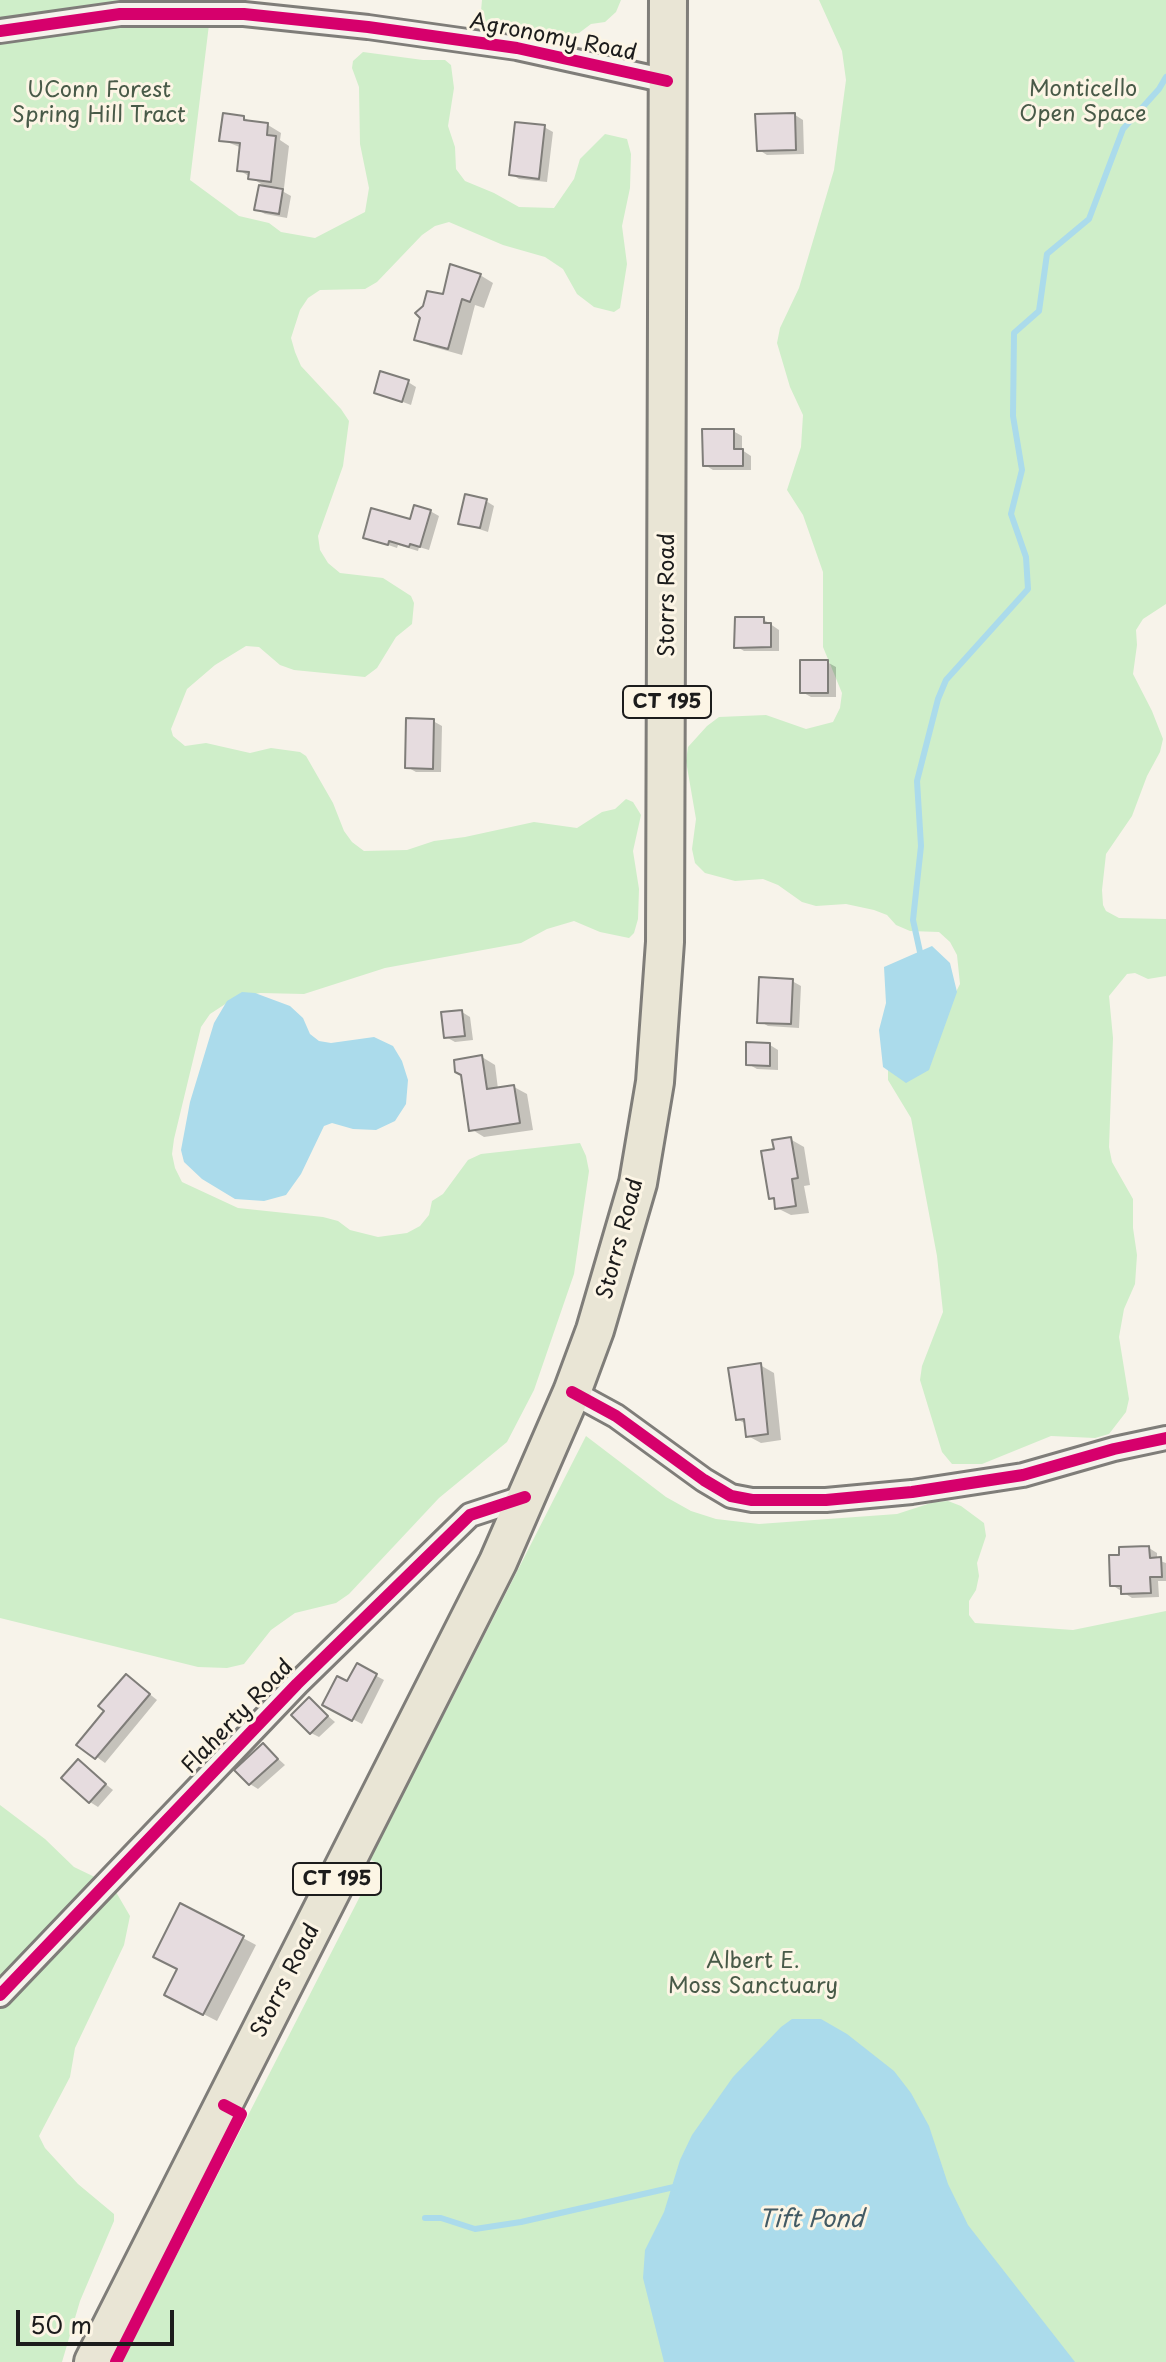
<!DOCTYPE html>
<html>
<head>
<meta charset="utf-8">
<style>
	body { margin:0 }
	#map { position:relative; width:1166px; height:2362px; overflow:hidden; background:#f7f3ea; font-family:"Playpen Sans",sans-serif }
	canvas { display:block }
	.scale { position:absolute; left:16px; top:2310px; width:158px; height:36px; box-sizing:border-box; border:4px solid #1c1c1c; border-top:0; padding-left:10px; font-size:24px; line-height:28px; white-space:nowrap; color:#1c1c1c; -webkit-text-stroke:6px #fcf5e5; paint-order:stroke }
</style>
</head>
<body>
<div id="map">
<canvas width="1166" height="2362"></canvas>
<div class="scale">50 m</div>
</div>
<script>
const ctx = document.querySelector('canvas').getContext('2d');
ctx.lineJoin = 'round';
function paint(path, color) { ctx.fillStyle = color; ctx.fill(path, 'evenodd'); }
const poly = rows => new Path2D(rows.map(r => 'M' + r).join(''));
function strokePath(path, color, width, dash) { ctx.strokeStyle = color; ctx.lineWidth = width; ctx.lineCap = dash ? 'butt' : 'round'; ctx.setLineDash(dash || []); ctx.stroke(path); }
function label(font, color, halo, rows, align = 'center') {
  ctx.font = font + ' "Playpen Sans",sans-serif'; ctx.lineWidth = 6; ctx.setLineDash([]); ctx.textBaseline = 'middle'; ctx.strokeStyle = halo; ctx.fillStyle = color; for (const [text, x, y, turn = 0] of rows) {
    ctx.save(); ctx.translate(x, y); ctx.rotate((+turn || 0) * Math.PI / 180); ctx.textAlign = isNaN(turn) ? turn : align; if (halo) ctx.strokeText(text, 0, 0); ctx.fillText(text, 0, 0); ctx.restore();
  }
}
const green = poly([
	[0,0,212,0,190,180,239,216,269,223,281,232,315,238,365,212,369,188,360,144,359,87,352,68,353,61,363,52,423,60,445,60,451,65,454,88,448,126,455,147,456,169,465,181,494,193,519,207,554,208,574,179,580,159,605,134,627,139,631,154,630,188,622,226,627,264,620,308,614,312,594,307,577,294,563,269,545,257,503,245,449,222,435,226,422,235,377,282,365,289,320,290,308,298,300,310,291,338,295,352,301,366,341,409,349,421,343,466,318,536,320,550,328,563,340,573,383,578,411,596,414,603,412,624,396,637,377,668,365,677,294,670,280,665,259,647,246,646,215,665,187,689,171,729,173,736,185,746,206,743,250,753,271,748,300,752,306,756,333,803,344,831,352,842,364,851,407,850,434,841,465,837,534,822,577,828,602,812,615,809,626,799,633,802,641,815,633,851,639,889,638,919,634,933,629,938,600,932,574,921,547,929,521,943,385,968,304,994,260,993,233,999,210,1014,201,1027,174,1139,172,1154,175,1168,182,1182,238,1208,323,1217,338,1221,350,1230,378,1237,407,1233,420,1226,429,1215,432,1201,443,1194,468,1160,481,1154,580,1143,586,1156,589,1171,574,1274,534,1390,507,1442,439,1498,349,1594,336,1603,295,1613,271,1630,244,1664,227,1668,198,1667,0,1618],
	[482,0,621,0,616,12,605,22,591,24,579,33,551,37,492,30,480,22],
	[819,0,1166,0,1166,604,1143,619,1136,630,1137,645,1133,674,1152,711,1163,739,1160,752,1147,776,1132,816,1106,854,1102,890,1103,905,1106,911,1119,918,1166,919,1166,976,1148,979,1135,973,1127,974,1109,996,1113,1038,1109,1147,1112,1162,1133,1199,1133,1228,1137,1255,1135,1284,1124,1309,1119,1337,1129,1399,1126,1412,1109,1434,1095,1438,1051,1436,982,1464,952,1464,942,1452,920,1380,922,1366,943,1312,937,1256,911,1118,888,1080,888,1065,927,1049,960,984,957,955,950,942,939,932,910,931,896,925,887,915,874,910,846,904,816,906,802,902,778,885,763,879,735,881,705,873,695,863,692,849,696,819,686,761,688,747,707,726,719,717,766,715,806,729,833,722,840,708,842,693,823,647,823,572,803,515,787,490,801,447,803,415,790,387,777,343,780,328,799,288,834,170,846,80,842,51],
	[586,1436,666,1497,691,1511,716,1519,759,1524,897,1514,934,1502,948,1501,961,1506,984,1523,986,1536,977,1563,979,1576,976,1590,969,1601,969,1615,975,1623,1073,1630,1166,1611,1166,2362,122,2362,377,1863,363,1856,446,1711],
	[0,1805,45,1839,74,1867,103,1881,116,1892,130,1916,124,1945,75,2048,70,2077,39,2136,45,2148,78,2184,114,2214,114,2221,80,2301,62,2362,0,2362]
]);
const water = poly([
	[932,946,950,963,957,992,929,1070,906,1083,883,1067,879,1030,886,1003,884,967],
	[242,992,255,993,290,1006,303,1018,310,1034,319,1041,331,1043,374,1037,393,1046,402,1061,408,1080,406,1104,395,1121,376,1130,353,1129,332,1123,324,1126,301,1174,286,1195,264,1201,235,1199,202,1179,184,1162,181,1150,190,1102,214,1023,227,1001],
	[792,2019,821,2019,847,2034,894,2071,911,2093,929,2126,948,2184,968,2225,1075,2362,664,2362,643,2278,645,2250,664,2212,680,2160,692,2135,733,2077,781,2027]
]);
const shadow = poly([
	[795,115,803,120,804,154,767,155,759,150],
	[244,118,254,123,268,125,281,133,280,140,289,146,284,188,275,187,291,196,287,218,265,214,256,209,269,189,239,170,242,148,222,140],
	[544,127,553,132,547,182,519,179,511,174],
	[480,275,493,283,484,308,475,305,462,355,430,346,417,339,444,296],
	[408,382,416,387,411,405,376,392],
	[733,431,742,436,742,450,751,456,751,470,713,470,705,465],
	[486,501,494,506,488,532,461,523],
	[430,511,439,516,429,550,419,547,418,551,398,545,397,548,365,537,411,521],
	[763,619,779,630,779,651,744,651,736,646],
	[827,662,836,667,836,697,811,697,802,692],
	[433,721,442,726,441,772,416,772,407,767],
	[792,981,801,986,799,1028,768,1026,759,1021],
	[462,1012,470,1017,473,1040,455,1042,446,1037],
	[770,1045,778,1050,778,1070,757,1069,748,1064],
	[482,1057,495,1065,498,1089,514,1087,527,1094,533,1130,484,1137,471,1129],
	[790,1139,804,1147,810,1185,804,1186,809,1213,791,1215,777,1208,776,1201,770,1198,776,1150],
	[760,1365,774,1373,781,1440,761,1443,748,1436,746,1424,737,1419],
	[1149,1548,1157,1553,1157,1560,1166,1563,1166,1581,1158,1581,1159,1597,1132,1598,1112,1585,1121,1557],
	[358,1666,384,1680,362,1724,324,1704,348,1684],
	[127,1676,157,1700,105,1763,79,1744,106,1710],
	[309,1700,335,1722,319,1737,311,1733],
	[263,1745,285,1765,258,1789,250,1784],
	[78,1762,113,1790,98,1807,90,1802],
	[243,1938,256,1945,217,2021,180,2002]
]);
const stream = poly([
	[920,952,913,920,921,846,917,781,938,699,946,680,1028,589,1026,557,1011,514,1022,470,1013,416,1014,333,1039,311,1047,254,1089,219,1123,129,1159,89,1166,77],
	[425,2218,441,2218,475,2229,521,2222,674,2187]
]);
const building = poly([
	[223,113,244,116,244,120,268,123,267,135,276,136,271,182,248,179,249,172,237,171,240,143,219,141,223,113],
	[795,113,796,150,757,151,755,114,795,113],
	[515,122,545,125,539,179,509,175,515,122],
	[259,185,283,189,279,214,254,210,259,185],
	[450,264,481,274,470,302,462,299,448,349,414,340,420,318,415,313,423,306,427,291,443,294,450,264],
	[380,371,409,380,402,402,374,393,380,371],
	[702,429,734,429,734,449,743,449,743,466,703,466,702,429],
	[465,494,487,499,480,528,458,524,465,494],
	[414,505,431,510,420,547,410,544,409,547,389,541,388,545,363,538,371,508,410,519,414,505],
	[735,617,764,617,764,623,771,623,771,647,734,648,735,617],
	[800,660,828,660,828,693,800,693,800,660],
	[406,718,434,719,433,769,405,768,406,718],
	[759,977,793,979,791,1024,757,1023,759,977],
	[462,1010,465,1036,444,1038,441,1012,462,1010],
	[746,1042,770,1043,770,1066,746,1065,746,1042],
	[482,1055,487,1089,514,1085,520,1123,469,1131,461,1075,455,1072,454,1060,482,1055],
	[791,1137,798,1178,792,1179,796,1206,775,1209,774,1198,769,1199,761,1151,774,1149,772,1140,791,1137],
	[761,1363,768,1434,746,1437,744,1419,736,1420,728,1368,761,1363],
	[1149,1546,1150,1558,1161,1557,1162,1577,1150,1577,1151,1593,1121,1594,1121,1586,1110,1586,1109,1555,1119,1555,1119,1547,1149,1546],
	[357,1663,377,1674,352,1721,322,1705,337,1676,347,1681,357,1663],
	[126,1674,150,1694,95,1759,76,1745,104,1711,98,1706,126,1674],
	[309,1697,328,1716,310,1734,291,1715,309,1697],
	[263,1743,278,1759,249,1785,234,1770,263,1743],
	[78,1759,106,1784,89,1803,61,1778,78,1759],
	[180,1903,244,1936,203,2015,164,1995,177,1969,153,1957,180,1903]
]);
const street = poly([
	[0,31,120,14,244,14,368,27,517,48,667,81],
	[572,1392,616,1416,704,1480,731,1496,752,1500,826,1500,912,1492,1023,1475,1114,1449,1166,1438],
	[0,1995,297,1684,470,1515,525,1497]
]);
const primary = poly([
	[93,2362,498,1562,572,1392,595,1330,638,1183,655,1082,665,942,668,0]
]);
const cycleway = poly([
	[0,31,120,14,244,14,368,27,517,48,667,81],
	[572,1392,616,1416,704,1480,731,1496,752,1500,826,1500,912,1492,1023,1475,1114,1449,1166,1438],
	[0,1995,297,1684,470,1515,525,1497],
	[116,2362,241,2114,224,2105]
]);
const shields = [
	[667,702,88],
	[337,1879,88]
];
const shieldNames = [
	["CT 195",667,702],
	["CT 195",337,1879]
];
const streetNames = [
	["Agronomy Road",553,38,11],
	["Storrs Road",668,595,-90],
	["Storrs Road",621,1239,-75],
	["Flaherty Road",238,1717,-46],
	["Storrs Road",286,1981,-63]
];
const parkNames = [
	["Monticello",1083,90],
	["Open Space",1083,115],
	["UConn Forest",99,91],
	["Spring Hill Tract",99,116],
	["Albert E.",753,1962],
	["Moss Sanctuary",753,1987]
];
const waterNames = [
	["Tift Pond",811,2220]
];
paint(green, '#cfeec9');
paint(water, '#abdbeb');
paint(shadow, '#0003');
strokePath(stream, '#abdbeb', 6);
paint(building, '#e6dcdf');
strokePath(building, '#7f7d79', 2);
strokePath(street, '#7f7d79', 28);
strokePath(primary, '#7f7d79', 42);
strokePath(street, '#f5f2ec', 22);
strokePath(primary, '#e9e5d5', 36);
strokePath(cycleway, '#d6006c', 12);
for (const [x, y, w] of shields) { const box = new Path2D(); box.roundRect(x - w / 2, y - 16, w, 32, 6); ctx.fillStyle = '#fcf5e5'; ctx.fill(box); strokePath(box, '#1c1c1c', 2); }
label('bold 20px', '#1c1c1c', null, shieldNames);
label('22px', '#1c1c1c', '#fcf5e5', streetNames);
label('22px', '#485a48', '#fcf5e5', parkNames);
label('italic 24px', '#435b65', '#fcf5e5', waterNames);
</script>
</body>
</html>
